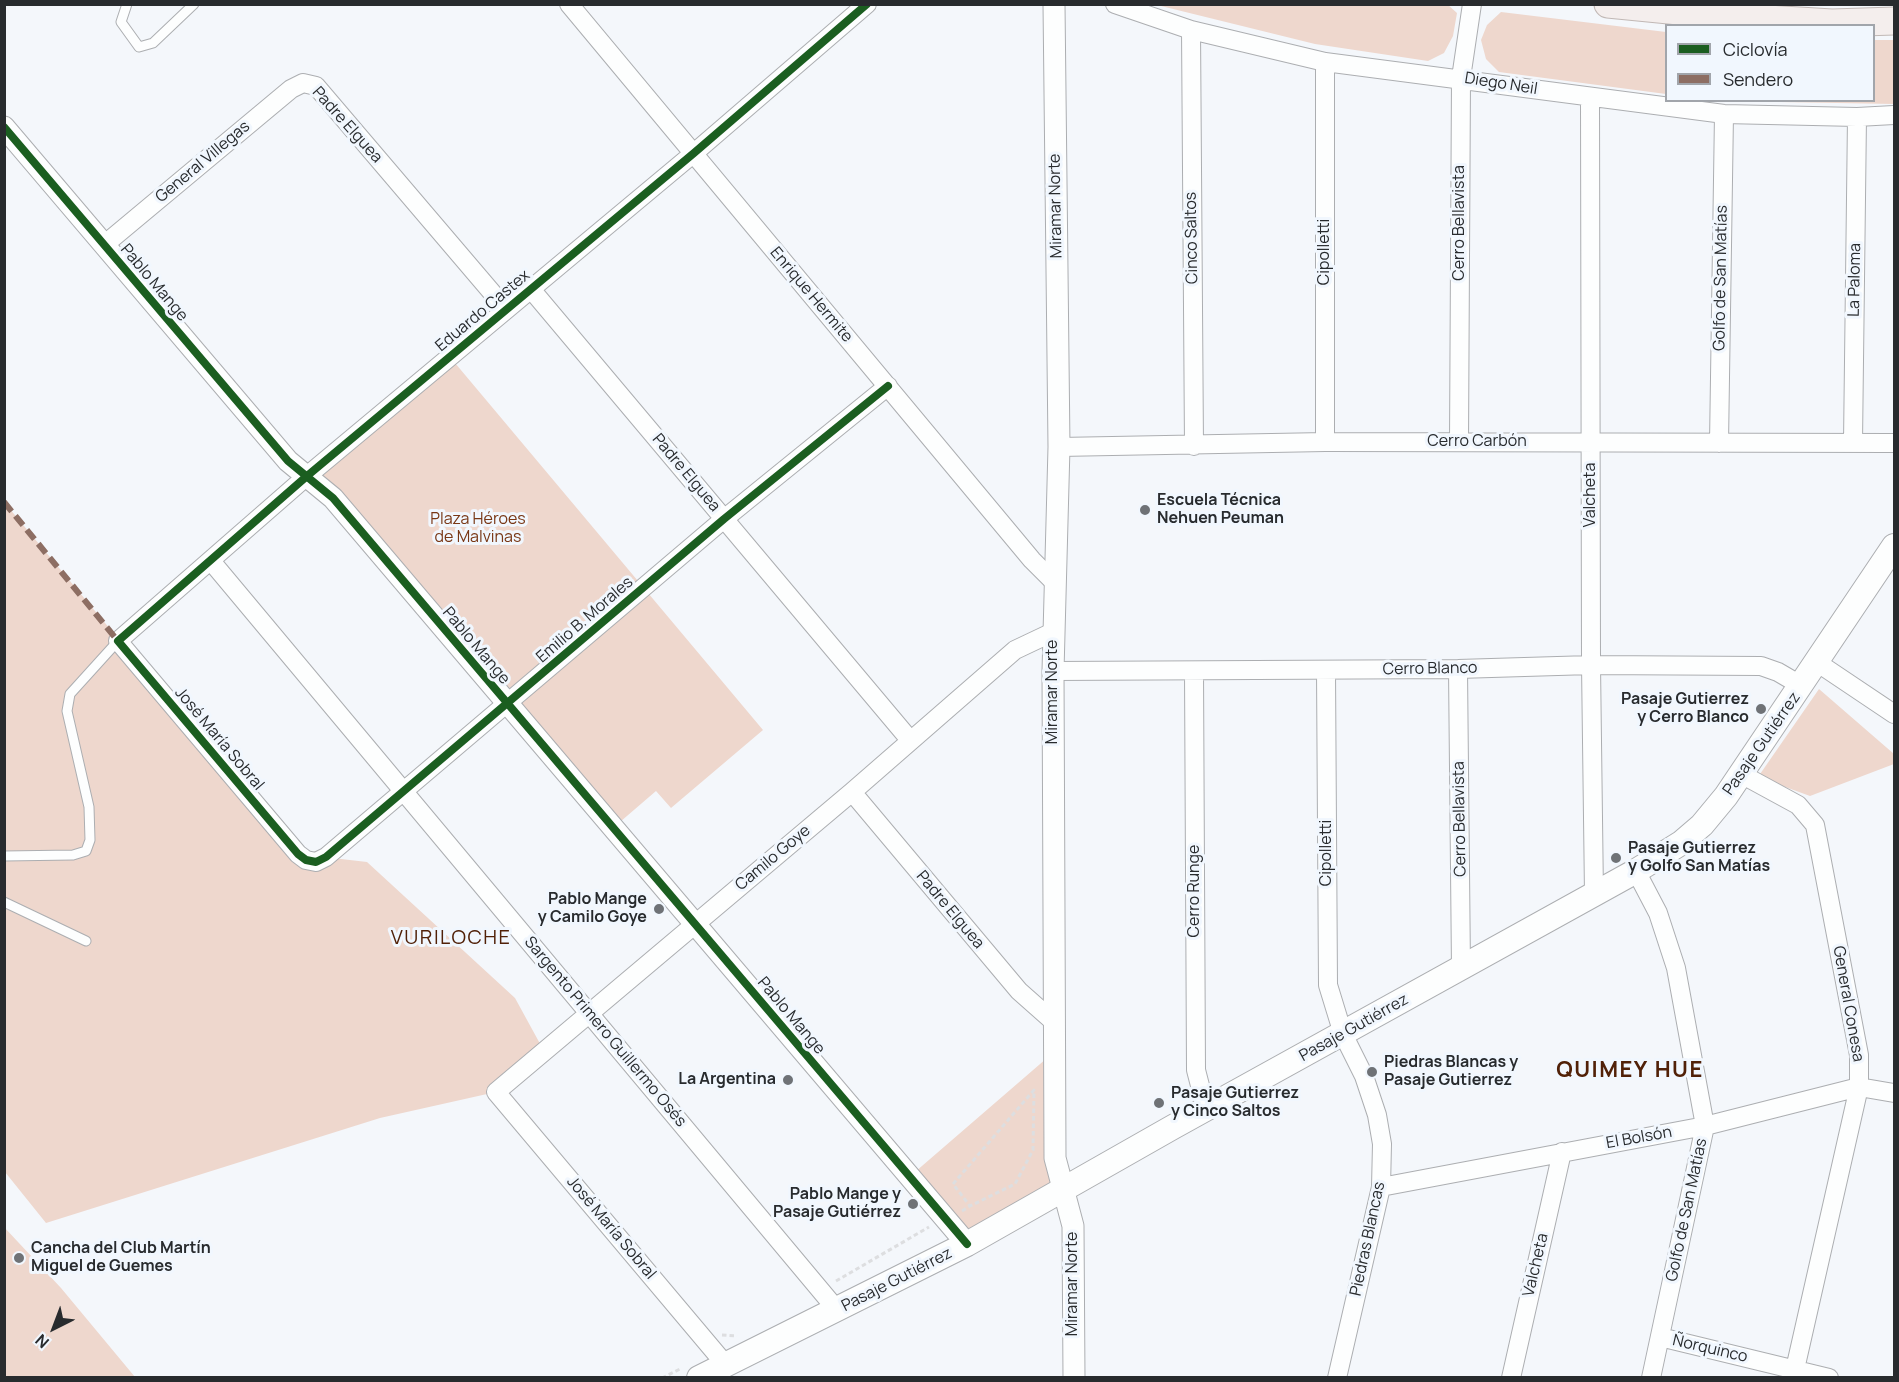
<!DOCTYPE html>
<html>
<head>
<meta charset="utf-8">
<style>
	body { margin:0 }
	#map { position:relative; width:1899px; height:1382px; overflow:hidden; background:#f4f7fb; font-family:Manrope,sans-serif }
	canvas { display:block }
	.frame { position:absolute; inset:0; border:6px solid #282b2e; pointer-events:none }
	.legend { position:absolute; left:1665px; top:24px; width:210px; height:78px; box-sizing:border-box; background:#f1f7fe; border:2px solid #a1a5ab; margin:0; padding:8px 10px; list-style:none; font-size:18px; color:#282b2e }
	.legend li { display:flex; align-items:center; gap:12px; height:30px }
	.legend b { width:30px; border:2px solid #a1a5ab }
	.north { position:absolute; left:24px; top:1298px; width:60px; height:60px; -webkit-text-stroke:4px #f1f7fe; paint-order:stroke; rotate:222deg; font-size:16px; font-weight:700; line-height:24px; text-align:center; color:#282b2e }
	.north::after { content:''; display:block; margin:auto; width:21px; height:27px; background:#282b2e; clip-path:polygon(50% 0,100% 100%,50% 72%,0 100%) }
</style>
</head>
<body>
<div id="map">
<canvas width="1899" height="1382"></canvas>
<div class="frame"></div>
<ul class="legend">
<li><b style="height:8px;background:#1b5e20"></b>Ciclovía</li>
<li><b style="height:8px;background:#8d6e63"></b>Sendero</li>
</ul>
<div class="north">N</div>
</div>
<script>
const ctx = document.querySelector('canvas').getContext('2d');
ctx.lineJoin = 'round';
function paint(path, color) { ctx.fillStyle = color; ctx.fill(path, 'evenodd'); }
const poly = rows => new Path2D(rows.map(r => 'M' + r).join(''));
function strokePath(path, color, width, dash) { ctx.strokeStyle = color; ctx.lineWidth = width; ctx.lineCap = dash ? 'butt' : 'round'; ctx.setLineDash(dash || []); ctx.stroke(path); }
function label(font, color, halo, rows, align = 'center') {
  ctx.font = font + ' Manrope,sans-serif'; ctx.lineWidth = 6; ctx.setLineDash([]); ctx.textBaseline = 'middle'; ctx.strokeStyle = halo; ctx.fillStyle = color; for (const [text, x, y, turn = 0] of rows) {
    ctx.save(); ctx.translate(x, y); ctx.rotate((+turn || 0) * Math.PI / 180); ctx.textAlign = isNaN(turn) ? turn : align; if (halo) ctx.strokeText(text, 0, 0); ctx.fillText(text, 0, 0); ctx.restore();
  }
}
const green = poly([
	[1447,4,1457,13,1453,36,1444,53,1428,61,1315,44,1157,5],
	[1501,12,1666,32,1666,94,1499,72,1486,59,1481,40,1487,25],
	[1874,40,1894,40,1894,104,1722,101,1874,100],
	[450,357,763,730,671,808,656,791,613,828,307,476],
	[4,502,298,854,367,862,515,998,544,1051,496,1092,380,1118,46,1223,5,1172],
	[1819,689,1894,754,1894,764,1810,796,1758,777],
	[1047,1058,1057,1185,968,1237,915,1172],
	[4,1227,61,1288,135,1377,5,1377]
]);
const path = poly([
	[962,1211,970,1206,1015,1184,1033,1150,1034,1090,953,1184,970,1206],
	[836,1281,929,1227],
	[722,1335,737,1336],
	[662,1378,682,1368]
]);
const service = poly([
	[127,4,121,22,139,47,153,43,194,4],
	[4,856,73,855,86,851,90,840,89,807,67,711,70,694,118,641],
	[4,902,86,941]
]);
const minor = poly([
	[569,4,1032,560,1055,583],
	[867,4,694,153,307,476,118,641,298,854,306,860,316,862,326,857,724,519,888,386],
	[1115,4,1191,30,1325,62,1724,114,1857,117,1894,115],
	[1191,30,1194,446],
	[1590,97,1591,665,1594,894],
	[104,245,291,89,303,83,316,86,506,309],
	[530,288,910,740],
	[1325,442,1325,62],
	[1459,442,1461,78,1472,4],
	[1853,442,1857,117],
	[1719,443,1724,114],
	[1059,447,1325,442,1894,443],
	[211,561,837,1310],
	[1818,663,1894,714],
	[1458,669,1461,969],
	[1053,671,1458,669,1591,665,1761,666,1778,672,1802,686],
	[1326,671,1328,985,1343,1034,1364,1076,1377,1115,1382,1144,1381,1187,1337,1378],
	[1194,672,1196,1070,1206,1109],
	[1741,774,1798,805,1815,825,1859,1055,1859,1087,1793,1378],
	[852,792,1019,991,1054,1022],
	[1636,871,1658,913,1676,968,1705,1126,1651,1378],
	[1381,1187,1705,1126,1859,1087,1894,1093],
	[1660,1337,1829,1378],
	[725,1364,496,1092,852,792,1015,650,1053,632],
	[1511,1378,1562,1152]
]);
const tertiary = poly([
	[1054,4,1059,447,1053,671,1055,1158,1073,1226,1074,1378],
	[4,127,288,461,333,498,967,1244]
]);
const secondary = poly([
	[699,1378,967,1244,1173,1127,1636,871,1681,843,1702,825,1726,796,1894,546]
]);
const primary = poly([
	[1608,4,1750,18,1832,23,1894,21]
]);
const quiet = poly([
	[4,502,118,641]
]);
const cycleway = poly([
	[867,4,694,153,307,476,118,641,298,854,306,860,316,862,326,857,724,519,888,386],
	[4,127,288,461,333,498,967,1244]
]);
const markers = [
	[1145,510,6,"#6f7276"],
	[1761,709,6,"#6f7276"],
	[1616,858,6,"#6f7276"],
	[659,909,6,"#6f7276"],
	[1372,1072,6,"#6f7276"],
	[788,1080,6,"#6f7276"],
	[1159,1103,6,"#6f7276"],
	[913,1204,6,"#6f7276"],
	[19,1258,6,"#6f7276"]
];
const streetNames = [
	["Diego Neil",1501,84,9],
	["Padre Elguea",347,125,48],
	["General Villegas",203,162,-40],
	["Miramar Norte",1056,206,-91],
	["Cerro Bellavista",1460,223,-90],
	["Cinco Saltos",1192,238,-91],
	["Cipolletti",1325,252,-90],
	["Golfo de San Matías",1721,278,-89],
	["La Paloma",1855,280,-89],
	["Pablo Mange",154,283,50],
	["Enrique Hermite",811,295,50],
	["Eduardo Castex",483,311,-40],
	["Cerro Carbón",1477,442],
	["Padre Elguea",686,473,50],
	["Valcheta",1591,495,-90],
	["Emilio B. Morales",585,620,-41],
	["Pablo Mange",476,646,50],
	["Cerro Blanco",1430,669,-1],
	["Miramar Norte",1053,692,-90],
	["José María Sobral",219,739,50],
	["Pasaje Gutiérrez",1762,744,-55],
	["Cerro Bellavista",1460,819,-91],
	["Cipolletti",1327,853,-90],
	["Camilo Goye",773,858,-40],
	["Cerro Runge",1195,891,-90],
	["Padre Elguea",950,910,50],
	["General Conesa",1848,1004,80],
	["Pablo Mange",791,1016,50],
	["Pasaje Gutiérrez",1354,1028,-29],
	["Sargento Primero Guillermo Osés",605,1032,50],
	["El Bolsón",1639,1138,-10],
	["Golfo de San Matías",1687,1210,-78],
	["José María Sobral",611,1228,50],
	["Piedras Blancas",1368,1239,-78],
	["Valcheta",1536,1265,-77],
	["Pasaje Gutiérrez",897,1280,-27],
	["Miramar Norte",1073,1284,-90],
	["Ñorquinco",1710,1349,13]
];
const poiNames = [
	["Escuela Técnica",1157,501],
	["Nehuen Peuman",1157,519],
	["Pasaje Gutierrez",1749,700,"right"],
	["y Cerro Blanco",1749,718,"right"],
	["Pasaje Gutierrez",1628,849],
	["y Golfo San Matías",1628,867],
	["Pablo Mange",647,900,"right"],
	["y Camilo Goye",647,918,"right"],
	["Piedras Blancas y",1384,1063],
	["Pasaje Gutierrez",1384,1081],
	["La Argentina",776,1080,"right"],
	["Pasaje Gutierrez",1171,1094],
	["y Cinco Saltos",1171,1112],
	["Pablo Mange y",901,1195,"right"],
	["Pasaje Gutiérrez",901,1213,"right"],
	["Cancha del Club Martín",31,1249],
	["Miguel de Guemes",31,1267]
];
const parkNames = [
	["Plaza Héroes",478,520],
	["de Malvinas",478,538]
];
const quarterNames = [
	["VURILOCHE",451,938]
];
const districtNames = [
	["QUIMEY HUE",1630,1071]
];
paint(green, '#eed7cd');
strokePath(service, '#acaeb1', 11);
strokePath(minor, '#acaeb1', 20);
strokePath(tertiary, '#acaeb1', 23);
strokePath(secondary, '#acaeb1', 26);
strokePath(primary, '#c1b8b5', 29);
strokePath(path, '#dddee0', 3, [4.5, 3]);
strokePath(service, '#fdfefe', 9);
strokePath(minor, '#fdfefe', 18);
strokePath(tertiary, '#fdfefe', 21);
strokePath(secondary, '#fdfefe', 24);
strokePath(primary, '#f4eeed', 27);
strokePath(quiet, '#8d6e63', 6, [12, 6]);
strokePath(cycleway, '#1b5e20', 8);
for (const [x, y, r, color] of markers) { const dot = new Path2D(); dot.arc(x, y, r, 0, 2 * Math.PI); ctx.fillStyle = color; ctx.fill(dot); strokePath(dot, '#f1f7fe', 2); }
label('16px', '#282b2e', '#f1f7fe', streetNames);
label('bold 16px', '#282b2e', '#f1f7fe', poiNames, 'left');
label('16px', '#793715', '#f1f7fe', parkNames);
ctx.letterSpacing = '1.5px';
label('20px', '#512108', '#f1f7fe', quarterNames);
ctx.letterSpacing = '0px';
ctx.letterSpacing = '1.5px';
label('bold 22px', '#512108', '#f1f7fe', districtNames);
ctx.letterSpacing = '0px';
</script>
</body>
</html>
